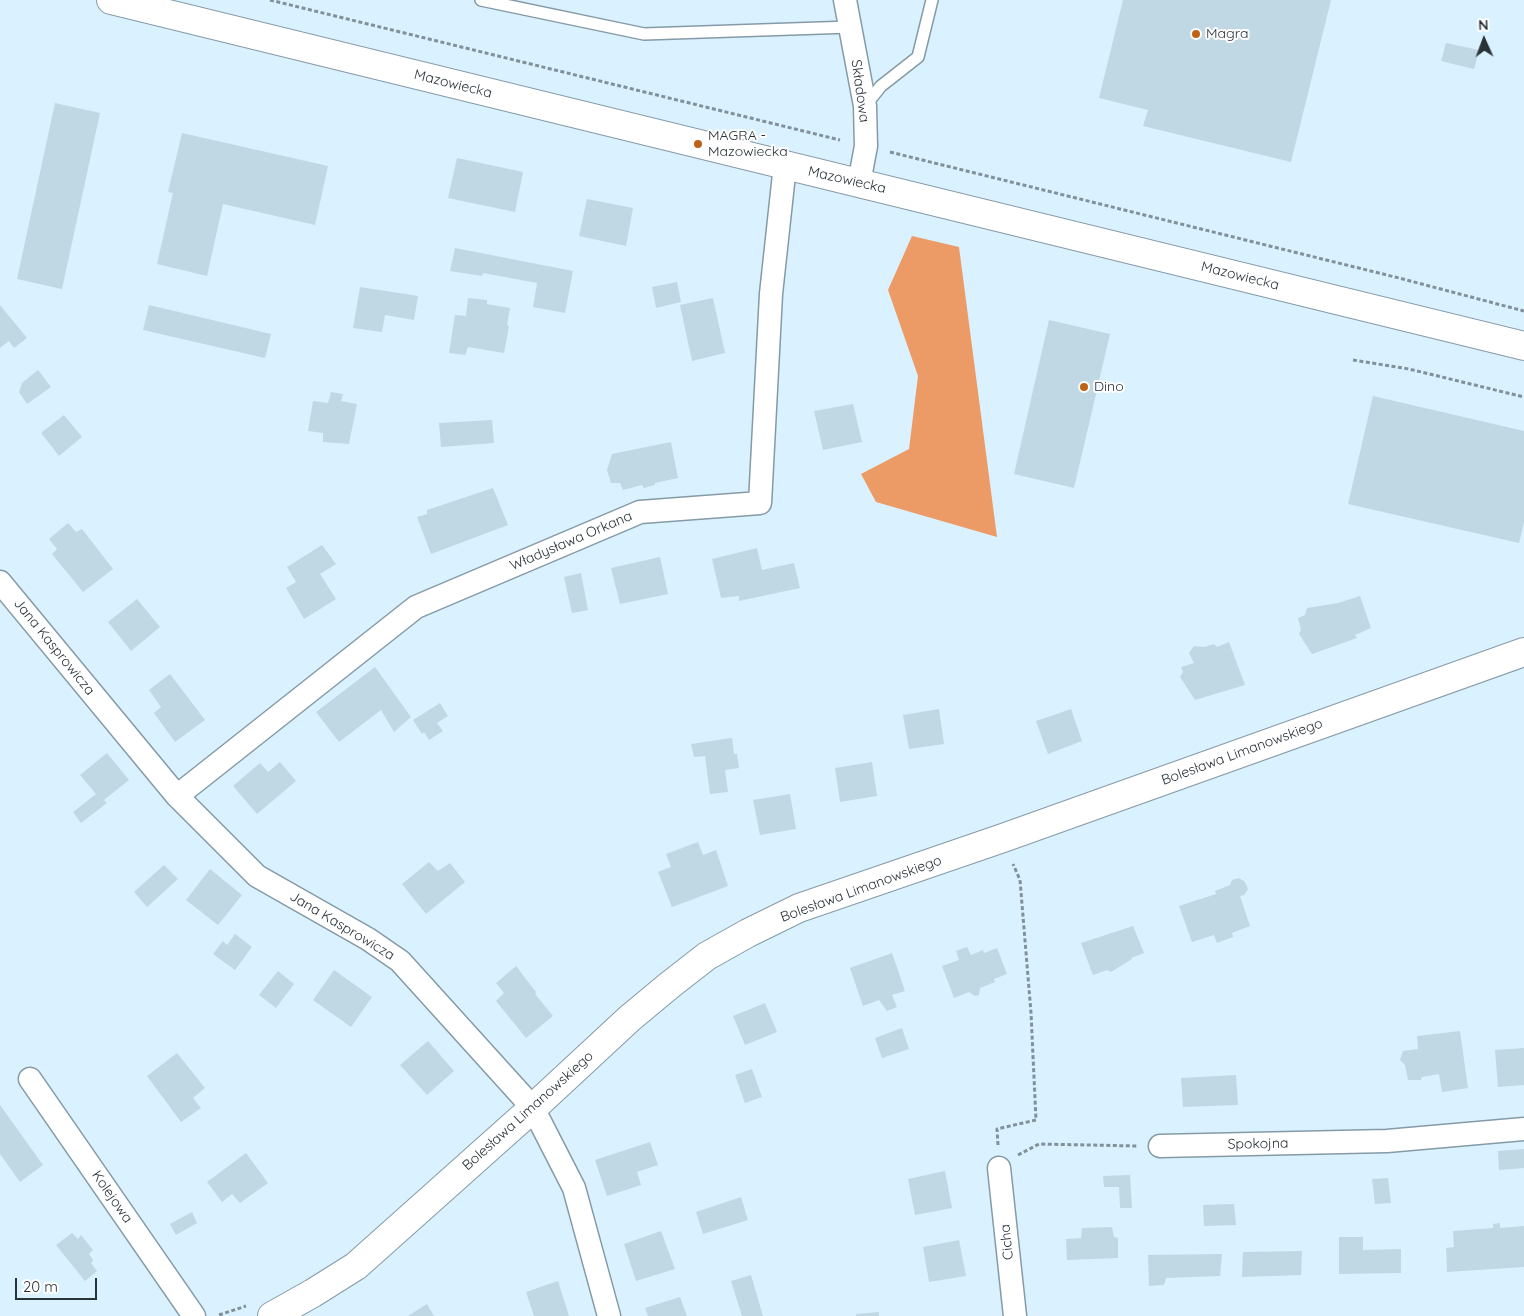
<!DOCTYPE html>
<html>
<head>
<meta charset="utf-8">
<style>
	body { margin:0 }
	#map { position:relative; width:1524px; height:1316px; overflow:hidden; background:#daf1ff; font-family:Quicksand,sans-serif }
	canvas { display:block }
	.north { position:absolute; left:1459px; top:15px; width:50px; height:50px; -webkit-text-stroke:4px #fff; paint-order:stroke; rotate:358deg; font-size:14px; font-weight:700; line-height:20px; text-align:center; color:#293237 }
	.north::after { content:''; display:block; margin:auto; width:18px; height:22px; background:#293237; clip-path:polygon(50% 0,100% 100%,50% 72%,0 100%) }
	.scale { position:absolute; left:15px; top:1278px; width:82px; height:22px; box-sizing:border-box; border:2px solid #293237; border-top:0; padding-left:6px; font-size:15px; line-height:18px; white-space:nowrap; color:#293237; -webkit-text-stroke:4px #fff; paint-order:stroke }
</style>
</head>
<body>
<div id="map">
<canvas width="1524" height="1316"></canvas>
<div class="north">N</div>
<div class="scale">20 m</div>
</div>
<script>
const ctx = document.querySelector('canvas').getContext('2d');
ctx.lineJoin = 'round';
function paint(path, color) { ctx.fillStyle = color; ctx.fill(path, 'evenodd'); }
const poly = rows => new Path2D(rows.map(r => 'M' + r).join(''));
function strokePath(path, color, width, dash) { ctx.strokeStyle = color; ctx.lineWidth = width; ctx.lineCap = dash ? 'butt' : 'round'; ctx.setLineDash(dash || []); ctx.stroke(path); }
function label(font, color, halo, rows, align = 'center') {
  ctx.font = font + ' Quicksand,sans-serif'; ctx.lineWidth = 4; ctx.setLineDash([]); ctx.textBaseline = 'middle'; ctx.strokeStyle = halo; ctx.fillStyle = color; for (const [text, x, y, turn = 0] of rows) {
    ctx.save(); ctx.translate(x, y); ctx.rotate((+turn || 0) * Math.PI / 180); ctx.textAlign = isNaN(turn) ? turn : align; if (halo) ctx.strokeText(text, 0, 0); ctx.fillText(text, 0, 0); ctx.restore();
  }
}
const forest = poly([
	[912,236,959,247,997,537,876,502,861,474,909,449,918,376,888,290]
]);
const building = poly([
	[1123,0,1331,0,1291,162,1143,126,1148,110,1099,98],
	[1446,43,1479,50,1474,69,1441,61],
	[55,103,100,113,62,289,17,279],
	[182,133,328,166,315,225,223,204,207,276,157,264,173,193,168,192],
	[457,158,523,172,515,212,448,198],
	[587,199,633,208,626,246,579,236],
	[455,248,573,271,565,313,533,307,537,283,483,273,482,276,450,271],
	[677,282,681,302,656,308,652,287],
	[360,287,418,296,414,320,385,315,382,332,353,328],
	[468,298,487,300,487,304,510,308,507,325,509,326,504,353,468,347,465,355,449,353,455,315,466,316],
	[713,298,725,353,692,361,680,305],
	[0,305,27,338,14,348,9,341,0,348],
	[149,305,271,334,265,358,143,330],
	[1049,320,1110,334,1074,488,1014,474],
	[38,370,51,387,27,404,19,392,22,383],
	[331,392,343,394,341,401,357,404,349,444,323,442,323,433,308,431,313,401,328,403],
	[1373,396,1524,431,1524,522,1519,543,1348,504],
	[853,404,862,442,823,450,814,411],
	[64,415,82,437,59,456,41,433],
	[492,420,494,443,441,447,439,423],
	[671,442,678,478,655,483,655,485,644,488,642,485,623,490,620,483,611,483,607,470,612,454],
	[493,488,508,525,431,554,417,517,427,514,427,510],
	[68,523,76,532,82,529,113,569,83,592,52,554,57,549,49,539],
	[322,545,336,564,320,574,336,599,304,619,286,588,296,582,287,567],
	[757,548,762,570,794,563,800,588,739,601,739,596,721,598,712,559],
	[660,557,668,594,620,604,611,568],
	[581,573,588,610,572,613,564,577],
	[1360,596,1371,628,1355,635,1357,638,1312,654,1299,634,1301,630,1298,618,1305,615,1307,608,1338,603],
	[137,599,160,627,131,651,108,622],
	[1229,642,1245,685,1195,700,1180,677,1183,672,1181,667,1194,663,1189,653,1194,646,1204,647,1214,644,1217,647],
	[375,667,411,717,394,732,381,710,339,742,316,712],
	[170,674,205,720,175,742,154,713,161,707,149,690],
	[440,703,448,716,437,723,443,731,429,740,424,732,422,734,413,720],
	[939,709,944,744,909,749,903,715],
	[1071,709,1082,741,1048,754,1036,721],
	[732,738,734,754,737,754,739,768,725,770,728,792,710,794,705,756,694,757,691,744],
	[107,753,129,780,104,800,107,803,81,823,73,812,96,794,80,775],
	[280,762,296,781,257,814,233,786,260,763,268,772],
	[872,762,877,796,840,802,835,768],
	[790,794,796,829,760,835,753,800],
	[698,842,703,855,716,850,728,886,672,907,658,872,671,867,666,854],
	[429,862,438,871,450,863,465,882,426,914,402,884],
	[164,865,178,879,147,907,134,892],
	[210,869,242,895,218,925,186,900],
	[1239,878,1245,882,1248,889,1244,895,1240,896,1250,926,1232,933,1233,937,1217,943,1214,935,1192,942,1179,906,1216,894,1215,891,1230,885,1232,880],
	[1133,926,1144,953,1131,958,1132,959,1111,972,1107,970,1093,975,1081,943],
	[235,934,252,947,235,970,213,954,223,941,227,945],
	[967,947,971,955,983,950,984,953,997,948,1007,974,994,979,995,982,980,988,979,995,975,996,969,992,954,998,942,966,959,960,956,951],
	[892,953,905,991,892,995,897,1007,887,1011,879,1000,863,1006,850,968],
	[516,966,536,992,535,994,553,1016,526,1038,496,1001,504,993,496,983],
	[334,970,372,997,351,1027,313,1000],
	[278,971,294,984,276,1008,259,995],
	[765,1003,777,1032,745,1045,733,1016],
	[902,1028,909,1049,882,1058,875,1038],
	[1460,1031,1468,1088,1442,1092,1439,1074,1422,1077,1421,1080,1408,1080,1405,1065,1400,1060,1403,1051,1418,1049,1417,1036],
	[428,1041,454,1071,427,1095,400,1065],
	[1524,1048,1524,1085,1498,1087,1495,1050],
	[177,1053,205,1088,193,1098,201,1108,181,1122,147,1076],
	[752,1069,762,1097,745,1103,735,1075],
	[1236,1075,1238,1105,1183,1107,1181,1078],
	[0,1105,43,1165,20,1182,0,1154],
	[650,1142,658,1165,637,1172,641,1185,607,1196,595,1160],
	[1524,1149,1524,1168,1499,1170,1498,1151],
	[246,1153,268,1183,240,1203,232,1194,222,1202,207,1182],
	[945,1171,952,1208,915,1215,908,1179],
	[1130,1175,1132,1208,1120,1208,1119,1187,1104,1187,1103,1176],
	[1388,1178,1391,1203,1375,1204,1372,1179],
	[741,1197,748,1220,703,1234,696,1212],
	[1234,1204,1236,1225,1204,1226,1203,1205],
	[192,1212,197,1223,176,1235,170,1224],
	[1500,1223,1500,1228,1524,1226,1524,1267,1447,1272,1446,1248,1454,1247,1453,1231,1493,1228,1493,1224],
	[1112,1227,1114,1237,1118,1238,1118,1258,1067,1260,1066,1239,1081,1238,1082,1228],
	[661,1231,675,1269,636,1281,624,1244],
	[72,1233,78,1239,81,1235,93,1250,89,1254,93,1260,91,1263,97,1271,85,1281,56,1245],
	[1339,1237,1363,1237,1363,1250,1401,1249,1401,1273,1339,1274],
	[959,1240,966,1276,929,1282,923,1247],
	[1302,1251,1301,1275,1242,1277,1243,1252],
	[1222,1254,1220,1276,1166,1278,1164,1285,1149,1286,1148,1255],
	[751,1275,763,1316,742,1316,731,1281],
	[558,1281,569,1316,534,1316,526,1292],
	[680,1297,687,1316,648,1316,645,1308],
	[427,1304,434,1316,408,1316],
	[879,1312,879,1316,856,1316,856,1314]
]);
const path = poly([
	[270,0,840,140],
	[890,152,1399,278,1524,311],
	[1353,360,1409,369,1524,397],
	[998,1145,997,1129,1036,1120,1031,1013,1020,880,1013,864],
	[1018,1155,1039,1144,1137,1146],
	[219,1315,246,1306]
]);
const lane = poly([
	[481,0,644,34,850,27],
	[865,106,881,86,918,57,932,0]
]);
const street = poly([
	[845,0,865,106,866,146,859,183],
	[0,582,177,796,257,876,368,939,400,961,533,1108,574,1188,609,1316],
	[177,796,416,607,640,512,760,503,771,294,785,165],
	[30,1079,194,1316],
	[1160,1146,1387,1141,1524,1129],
	[999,1168,1015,1316]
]);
const secondary = poly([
	[111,0,1524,346],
	[272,1316,313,1293,356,1266,533,1108,630,1018,671,984,707,956,748,933,799,908,1003,838,1524,652]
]);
const markers = [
	[1196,34,5,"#c06215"],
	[698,144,5,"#c06215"],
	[1084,387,5,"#c06215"]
];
const poiNames = [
	["Magra",1206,34],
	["MAGRA -",708,136],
	["Mazowiecka",708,152],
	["Dino",1094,387]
];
const streetNames = [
	["Mazowiecka",453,84,14],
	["Składowa",860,91,82],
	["Mazowiecka",847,180,13],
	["Mazowiecka",1240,276,14],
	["Władysława Orkana",571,541,-23],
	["Jana Kasprowicza",54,647,51],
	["Bolesława Limanowskiego",1242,752,-20],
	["Bolesława Limanowskiego",861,889,-20],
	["Jana Kasprowicza",342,926,31],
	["Bolesława Limanowskiego",528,1111,-42],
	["Spokojna",1258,1144,-1],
	["Kolejowa",112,1197,55],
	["Cicha",1007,1242,-96]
];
paint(forest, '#ec9b67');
paint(building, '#c0d7e4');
strokePath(lane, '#859aa7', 14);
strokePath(street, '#859aa7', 25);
strokePath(secondary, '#859aa7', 30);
strokePath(path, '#81919a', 3, [4, 2.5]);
strokePath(lane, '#fff', 11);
strokePath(street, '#fff', 22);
strokePath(secondary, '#fff', 28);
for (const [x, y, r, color] of markers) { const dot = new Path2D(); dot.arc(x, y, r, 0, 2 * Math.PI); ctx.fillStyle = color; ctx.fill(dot); strokePath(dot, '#fff', 2); }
label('14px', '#293237', '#fff', poiNames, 'left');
label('14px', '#293237', '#fff', streetNames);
</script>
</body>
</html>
